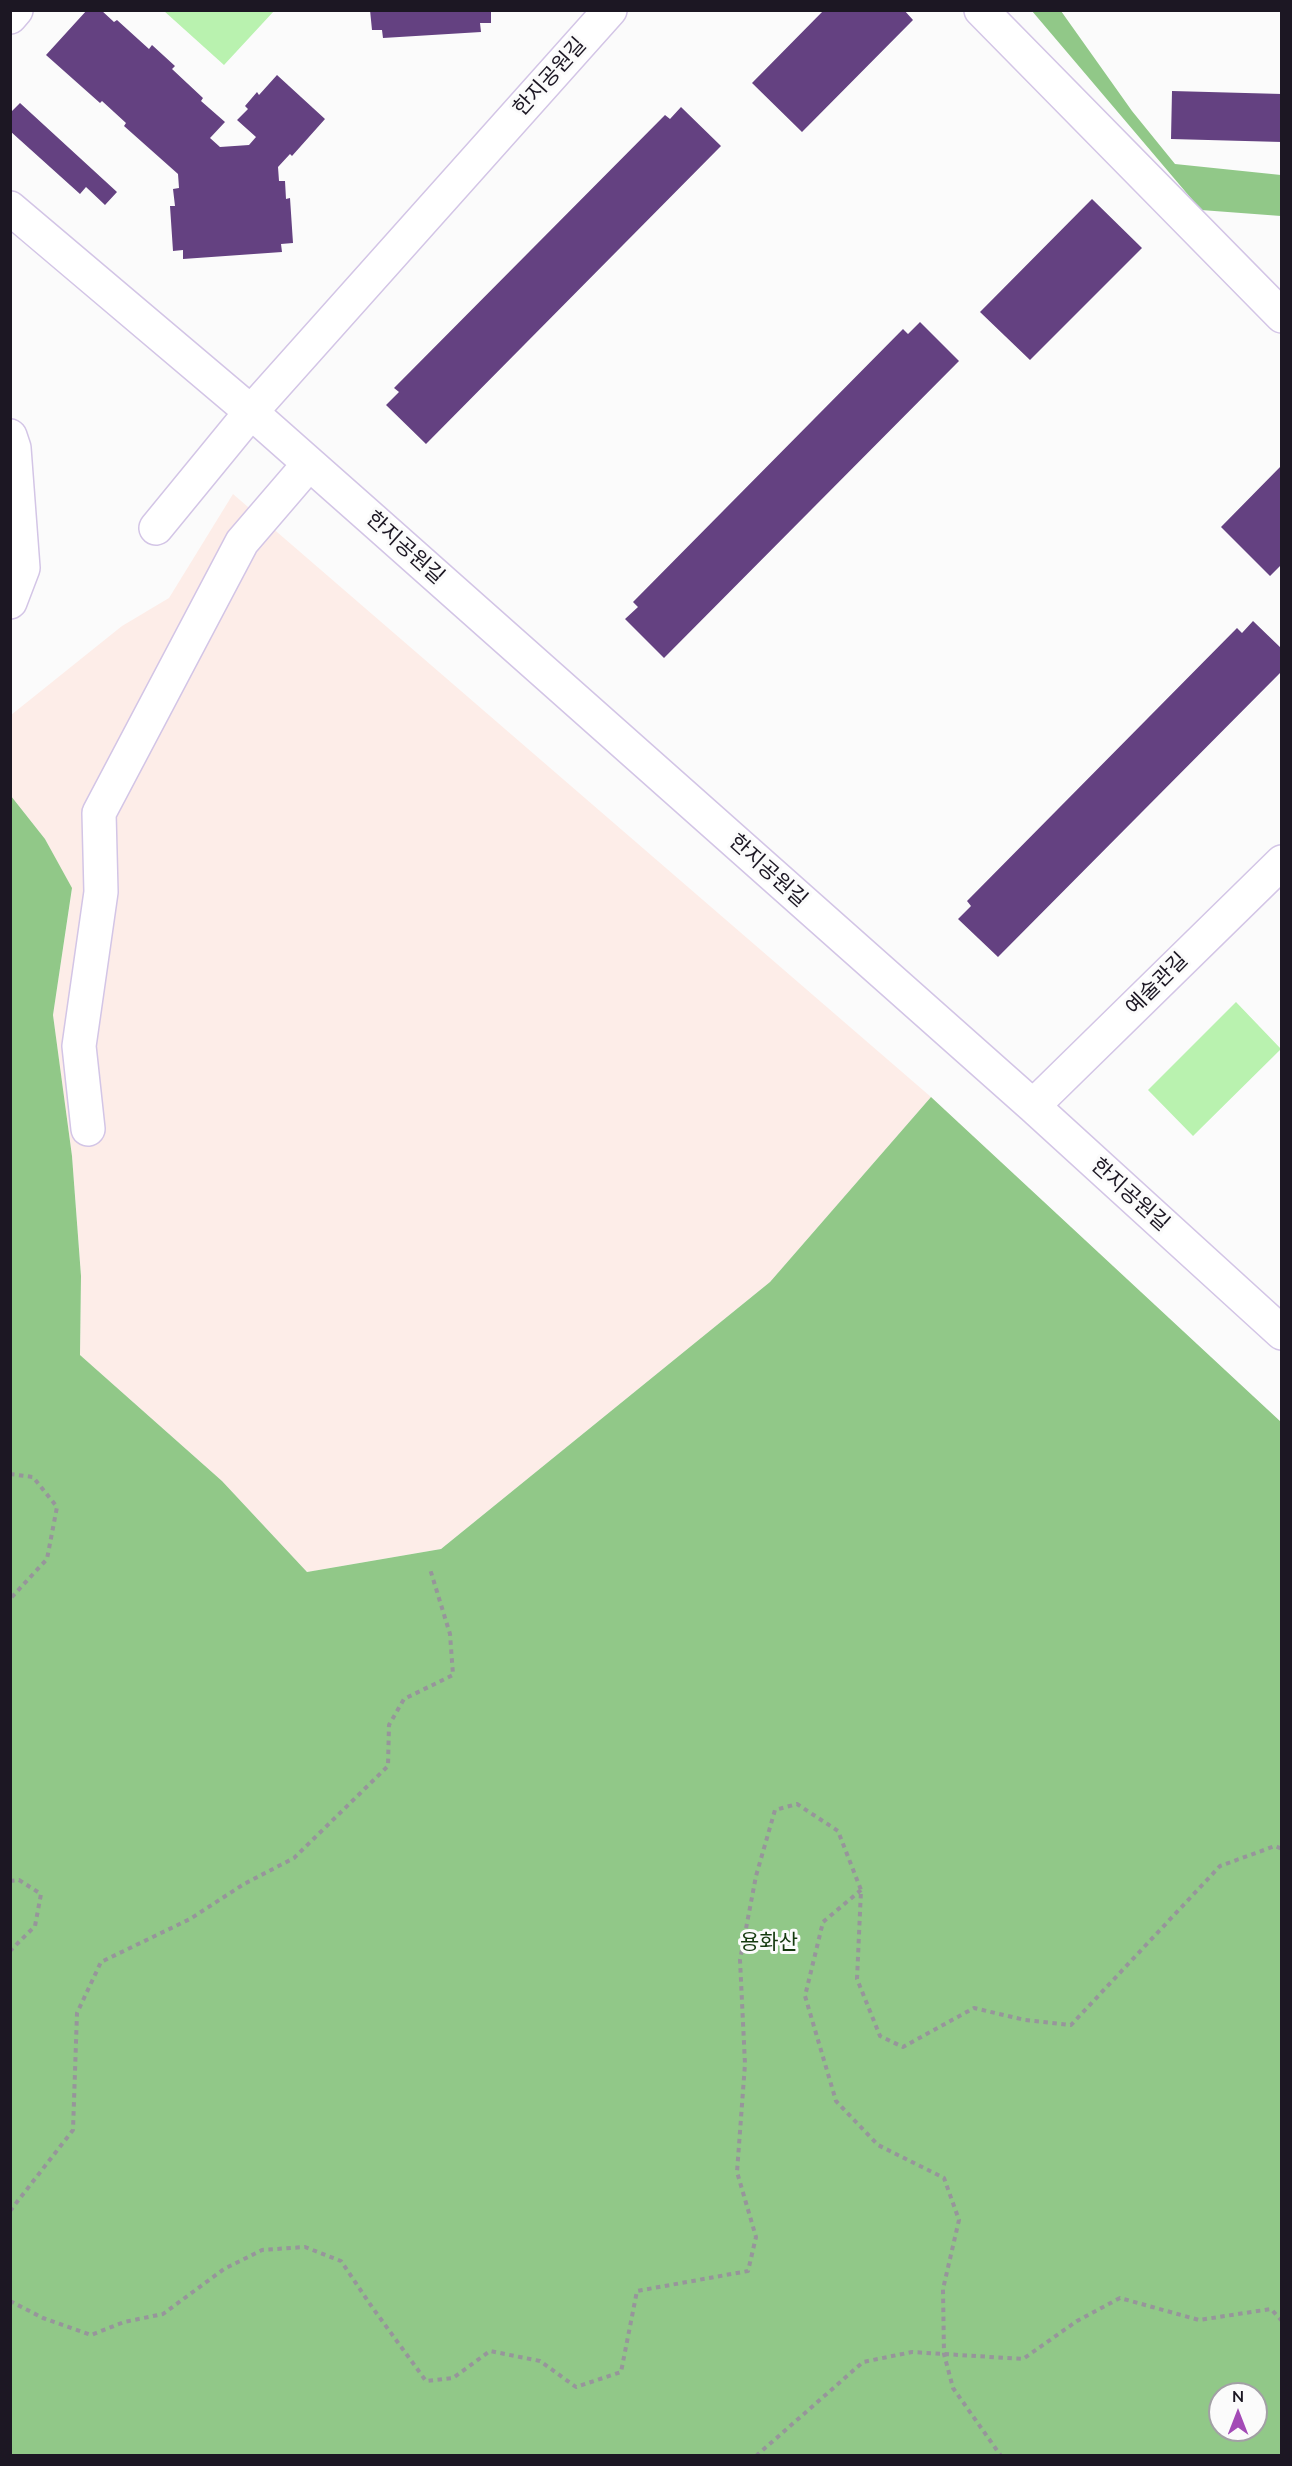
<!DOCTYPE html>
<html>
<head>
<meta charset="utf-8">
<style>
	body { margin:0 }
	#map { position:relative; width:1292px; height:2466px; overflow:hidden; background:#fbfbfb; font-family:Mulish,sans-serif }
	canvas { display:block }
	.frame { position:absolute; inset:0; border:12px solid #1c1723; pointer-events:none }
	.north { position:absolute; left:1208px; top:2382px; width:60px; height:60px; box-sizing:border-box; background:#fbfbfb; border:2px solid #a2a0a5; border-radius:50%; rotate:0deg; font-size:16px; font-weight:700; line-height:24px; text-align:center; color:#1c1723 }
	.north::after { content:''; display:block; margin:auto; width:21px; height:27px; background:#a34ab6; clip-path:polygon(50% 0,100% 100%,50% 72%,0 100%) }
</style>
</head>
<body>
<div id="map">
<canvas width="1292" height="2466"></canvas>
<div class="frame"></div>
<div class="north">N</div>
</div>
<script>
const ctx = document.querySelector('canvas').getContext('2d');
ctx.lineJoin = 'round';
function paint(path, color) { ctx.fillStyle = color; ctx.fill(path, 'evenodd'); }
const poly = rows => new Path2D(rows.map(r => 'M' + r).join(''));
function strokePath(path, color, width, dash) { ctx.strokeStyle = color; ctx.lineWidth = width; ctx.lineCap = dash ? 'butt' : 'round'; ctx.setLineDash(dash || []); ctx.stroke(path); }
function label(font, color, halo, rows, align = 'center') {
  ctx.font = font + ' Mulish,"Noto Sans KR",sans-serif'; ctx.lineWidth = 6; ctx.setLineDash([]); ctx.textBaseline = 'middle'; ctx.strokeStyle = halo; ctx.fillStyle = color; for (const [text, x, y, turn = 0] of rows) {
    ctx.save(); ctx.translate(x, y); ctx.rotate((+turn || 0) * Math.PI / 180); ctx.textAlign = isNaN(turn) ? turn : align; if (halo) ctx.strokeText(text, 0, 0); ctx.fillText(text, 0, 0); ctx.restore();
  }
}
const education = poly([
	[233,494,931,1097,770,1282,441,1549,307,1572,222,1481,80,1355,81,1276,72,1156,53,1015,72,889,45,839,11,796,11,715,122,626,169,598]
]);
const green = poly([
	[164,11,274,11,224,65],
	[1236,1002,1281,1049,1193,1136,1148,1090]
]);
const forest = poly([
	[1032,11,1061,11,1132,111,1175,164,1281,175,1281,216,1201,210],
	[11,796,45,839,72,888,53,1015,72,1156,81,1276,80,1355,222,1481,307,1572,441,1549,770,1282,931,1097,1281,1422,1281,2455,11,2455],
	[1220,2394,1256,2394,1256,2430,1220,2430]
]);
const building = poly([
	[87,10,101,10,114,22,117,20,149,49,152,45,175,66,172,69,203,98,201,101,225,122,210,138,220,147,249,145,256,137,237,120,248,109,245,106,257,92,259,95,277,75,325,119,292,156,290,154,278,167,279,181,285,181,286,199,290,198,293,243,281,244,282,252,183,259,183,250,173,251,170,206,175,206,173,189,179,188,178,174,124,126,126,123,102,101,100,103,46,55],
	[370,10,491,10,491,23,480,23,481,32,383,38,382,30,372,30],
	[824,10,904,10,913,20,802,132,752,83],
	[1172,91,1282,94,1282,142,1171,139],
	[20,103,117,192,105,205,86,187,80,194,10,131,10,113],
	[681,107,721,146,426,444,386,405,399,392,394,388,665,115,670,119],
	[1092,199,1142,248,1030,360,980,312],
	[920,322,959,361,664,658,625,619,638,607,633,602,903,329,908,334],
	[1282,465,1282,564,1270,576,1221,527],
	[1253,621,1282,649,1282,671,998,957,958,919,971,906,967,901,1237,628,1242,633]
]);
const path = poly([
	[10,1474,33,1477,57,1507,47,1559,10,1599],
	[10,1881,19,1880,41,1894,35,1926,10,1951],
	[861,1890,823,1922,805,1996,836,2101,878,2145,944,2178,959,2220,943,2289,944,2354,953,2388,1001,2456],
	[10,2211,73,2130,77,2013,101,1962,190,1919,244,1884,294,1858,388,1766,389,1725,404,1699,453,1675,450,1634,430,1569],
	[10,2301,43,2318,91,2335,124,2322,163,2314,224,2269,262,2250,305,2247,341,2261,372,2307,426,2381,453,2378,490,2351,540,2361,576,2387,621,2372,637,2291,748,2271,756,2237,737,2172,745,2064,740,1960,756,1876,775,1810,797,1804,838,1831,861,1890,857,1979,880,2036,903,2047,974,2008,1025,2020,1071,2025,1220,1866,1275,1846,1282,1849],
	[756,2456,863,2362,912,2352,1023,2359,1077,2321,1120,2298,1199,2320,1271,2309,1282,2321]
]);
const minor = poly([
	[981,10,1282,316],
	[10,17,16,10],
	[10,208,251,412,372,519,1033,1106,1282,1333],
	[10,436,14,448,23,568,10,602],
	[156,528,251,412,610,10],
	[1033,1106,1282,862],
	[88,1129,79,1046,101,892,99,813,242,542,309,464]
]);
const streetNames = [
	["한지공원길",550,77,-48],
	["한지공원길",405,548,42],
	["한지공원길",768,871,42],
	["예술관길",1157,984,-45],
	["한지공원길",1130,1195,42]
];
const parkNames = [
	["용화산",769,1943]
];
paint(education, '#fdede8');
paint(green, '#b9f2af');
paint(forest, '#91c888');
paint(building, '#644181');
strokePath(minor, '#d3c5e6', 36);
strokePath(path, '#97959b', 4, [4.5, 4.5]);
strokePath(minor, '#fff', 33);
label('21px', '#1c1723', '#fbfbfb', streetNames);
label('21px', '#153a0f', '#fbfbfb', parkNames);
</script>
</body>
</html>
